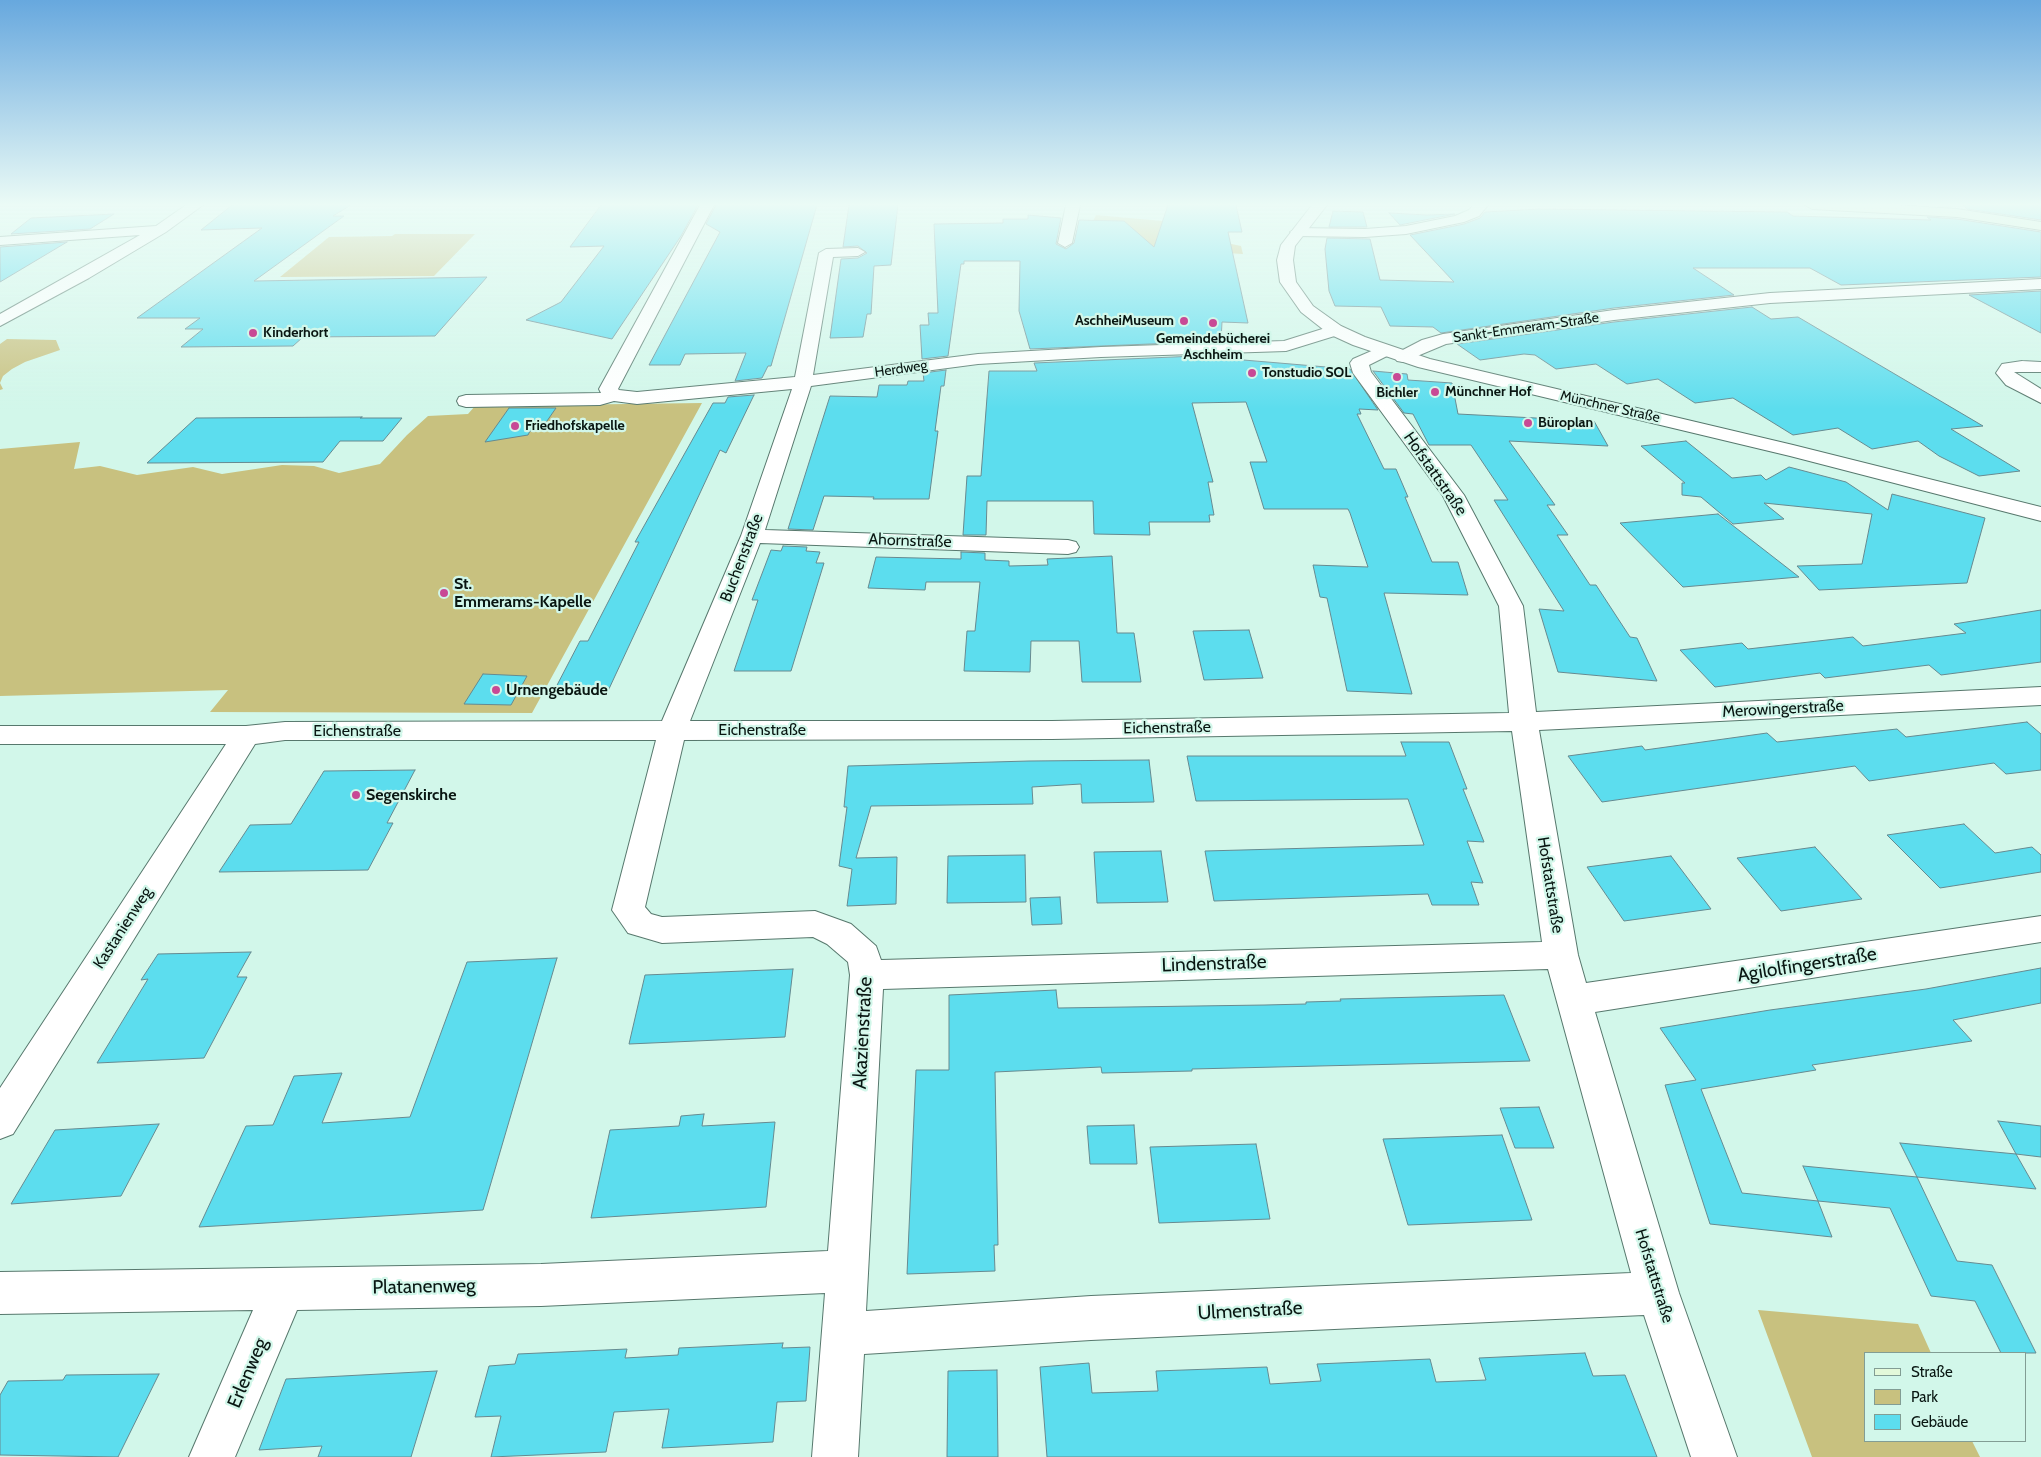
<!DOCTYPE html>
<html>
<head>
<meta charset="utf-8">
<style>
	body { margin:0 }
	#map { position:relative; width:2041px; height:1457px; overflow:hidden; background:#d2f7ea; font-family:Cabin,sans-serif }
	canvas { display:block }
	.legend { position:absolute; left:1864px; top:1352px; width:162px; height:90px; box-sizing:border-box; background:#d2f7ea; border:1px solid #829d94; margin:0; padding:6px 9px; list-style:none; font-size:15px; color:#091612 }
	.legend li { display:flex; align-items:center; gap:10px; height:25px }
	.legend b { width:25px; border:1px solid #829d94 }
</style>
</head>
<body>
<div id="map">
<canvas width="2041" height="1457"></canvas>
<ul class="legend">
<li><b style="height:6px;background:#e3f9da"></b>Straße</li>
<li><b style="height:14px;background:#c8c17f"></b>Park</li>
<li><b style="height:14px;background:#5cddee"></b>Gebäude</li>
</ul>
</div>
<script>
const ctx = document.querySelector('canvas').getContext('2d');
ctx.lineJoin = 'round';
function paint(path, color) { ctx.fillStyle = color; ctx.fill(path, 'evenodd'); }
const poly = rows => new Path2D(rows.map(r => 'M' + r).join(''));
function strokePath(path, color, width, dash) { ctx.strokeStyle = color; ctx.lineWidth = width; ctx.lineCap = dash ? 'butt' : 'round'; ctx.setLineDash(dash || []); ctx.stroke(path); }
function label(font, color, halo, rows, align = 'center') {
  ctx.font = font + ' Cabin,sans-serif'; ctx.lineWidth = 4.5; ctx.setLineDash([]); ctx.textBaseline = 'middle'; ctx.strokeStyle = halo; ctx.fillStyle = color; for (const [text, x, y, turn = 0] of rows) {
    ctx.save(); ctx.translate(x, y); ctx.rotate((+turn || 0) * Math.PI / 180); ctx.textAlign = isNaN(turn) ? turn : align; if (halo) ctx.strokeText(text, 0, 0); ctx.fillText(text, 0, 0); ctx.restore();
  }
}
const green = poly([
	[1096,215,1174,222,1222,242,1241,246,1243,254,1086,245,1124,221,1093,221],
	[395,234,475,234,434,276,280,277,329,237,392,236],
	[7,339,56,340,60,350,25,362,12,369,3,376,0,383,3,389,0,390,0,344],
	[702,403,532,713,210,712,228,690,0,696,0,449,80,442,74,469,100,466,137,475,193,467,222,474,282,465,314,466,339,473,380,464,407,435,428,416,468,414,475,406],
	[1758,1310,1918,1324,1931,1353,1865,1353,1865,1441,1972,1441,1980,1457,1812,1457]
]);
const building = poly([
	[232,205,351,205,333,216,344,216,254,281,487,277,435,336,303,337,293,346,181,347,203,329,185,329,200,318,137,318,262,228,201,230,232,205],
	[601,205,698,205,681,236,612,339,526,320,561,302,604,246,570,247,601,205],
	[716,205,817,205,771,366,768,366,762,378,735,381,746,353,685,354,680,365,649,365,720,232,706,224,716,205],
	[849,205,898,205,891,265,874,266,871,314,867,314,863,337,830,338,841,259,858,258,867,253,858,246,843,247,849,205],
	[1168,205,1236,205,1242,232,1228,232,1248,323,1222,322,1221,341,1030,349,1019,311,1020,261,964,261,964,264,961,264,948,356,922,359,920,325,929,325,928,313,938,313,934,224,1003,223,1003,219,1028,219,1028,215,1061,218,1056,244,1066,249,1074,243,1079,220,1124,221,1154,247,1168,205],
	[1963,205,2041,205,2041,220,1967,209,1963,205],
	[1539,209,1787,212,1793,216,1931,220,1927,217,1957,219,2041,232,2041,277,1841,285,1810,268,1693,268,1734,295,1614,308,1441,333,1433,327,1390,326,1381,307,1335,306,1329,291,1325,249,1327,238,1370,239,1380,280,1454,282,1410,235,1464,224,1480,218,1485,212,1539,209],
	[1333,211,1363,212,1367,227,1329,227,1333,211],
	[1389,213,1427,215,1455,214,1400,225,1389,213],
	[114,214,90,229,11,234,31,218,114,214],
	[67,242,0,282,0,247,67,242],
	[2041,291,2041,333,1969,295,2041,291],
	[1752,307,1771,319,1798,317,1983,426,1951,429,2020,471,1979,476,1939,456,1918,441,1872,449,1838,428,1793,435,1733,398,1695,403,1658,379,1627,384,1596,364,1556,369,1535,355,1524,354,1480,360,1457,344,1614,322,1752,307],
	[1220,355,1220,358,1350,369,1378,410,1359,409,1361,414,1357,414,1384,469,1396,469,1408,497,1405,497,1432,562,1458,562,1468,595,1384,593,1412,694,1347,691,1327,598,1320,597,1313,565,1368,567,1350,513,1348,509,1264,509,1250,462,1267,462,1246,402,1192,403,1213,482,1208,482,1214,515,1209,515,1210,522,1149,522,1150,535,1094,534,1093,501,987,501,986,535,963,535,967,476,981,476,989,371,1037,371,1034,363,1220,355],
	[946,370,944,386,941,386,935,431,938,431,929,499,873,499,874,497,824,496,813,530,788,529,830,396,877,397,879,385,907,385,908,381,924,381,923,373,946,370],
	[1373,371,1407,374,1408,380,1452,383,1458,414,1594,421,1608,446,1509,441,1555,505,1547,505,1568,535,1557,535,1590,585,1596,585,1630,637,1637,638,1657,681,1558,672,1539,609,1564,611,1494,500,1508,500,1471,445,1429,445,1413,414,1404,413,1373,371],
	[754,395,726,453,720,450,608,691,555,689,580,641,588,641,639,542,635,542,713,403,725,403,728,397,754,395],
	[509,408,556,408,540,431,530,431,528,435,485,442,509,408],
	[362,417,360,418,402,418,383,441,340,441,323,462,147,463,196,418,362,417],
	[1686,441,1732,478,1761,475,1766,480,1789,467,1846,482,1888,510,1892,494,1985,518,1967,583,1819,590,1797,566,1862,564,1872,514,1764,503,1784,519,1733,524,1701,497,1682,495,1682,483,1685,483,1641,446,1686,441],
	[1718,514,1799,577,1683,587,1620,523,1718,514],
	[783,546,807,547,806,551,820,552,816,563,824,563,791,671,734,671,758,600,752,600,771,550,781,551,783,546],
	[961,552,985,553,985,560,1009,561,1009,566,1048,565,1047,559,1112,556,1117,633,1134,633,1141,682,1082,682,1079,641,1031,641,1030,672,964,671,967,631,975,631,980,582,926,582,925,590,868,588,876,557,961,559,961,552],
	[2041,610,2041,662,1941,675,1929,665,1825,678,1820,673,1715,687,1680,650,1742,643,1748,649,1853,637,1863,646,1966,633,1954,624,2041,610],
	[1249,630,1263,678,1204,680,1193,631,1249,630],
	[483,674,527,676,511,705,464,704,483,674],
	[2027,722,2041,734,2041,770,2006,774,1994,763,1869,781,1855,766,1602,802,1568,756,1642,746,1645,750,1767,733,1777,742,1897,729,1906,737,2027,722],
	[1401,742,1449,742,1467,789,1463,789,1484,842,1467,841,1483,883,1471,882,1479,905,1432,905,1428,894,1214,901,1205,851,1424,845,1408,799,1196,801,1187,756,1406,756,1401,742],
	[1149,760,1154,802,1082,803,1081,784,1032,787,1033,804,871,806,856,858,897,857,896,904,847,906,852,869,839,866,847,807,844,807,848,766,1029,761,1149,760],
	[415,770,387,823,393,823,368,870,219,872,250,825,291,824,324,771,415,770],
	[1964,824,1995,853,2032,847,2041,855,2041,872,1940,888,1887,835,1964,824],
	[1815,847,1862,899,1781,911,1737,858,1815,847],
	[1161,851,1168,902,1097,903,1094,852,1161,851],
	[1025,855,1026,902,947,903,948,856,1025,855],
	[1671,856,1711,909,1624,921,1587,867,1671,856],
	[1060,897,1062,924,1032,925,1030,898,1060,897],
	[251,952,237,977,247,977,204,1058,97,1063,148,979,141,980,158,954,251,952],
	[557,958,483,1210,199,1227,246,1126,273,1125,294,1076,342,1073,322,1123,410,1117,467,962,557,958],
	[2041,968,2041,1003,1953,1020,1972,1041,1812,1065,1816,1070,1701,1089,1742,1193,1818,1201,1832,1237,1710,1224,1665,1085,1696,1080,1660,1028,1770,1010,1926,989,2041,968],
	[793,969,785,1037,629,1044,645,975,793,969],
	[1056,990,1058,1008,1265,1005,1306,1004,1306,1002,1341,1001,1340,999,1504,995,1530,1061,1192,1069,1192,1071,1102,1073,1101,1067,995,1072,998,1245,994,1245,995,1271,907,1274,916,1070,949,1070,949,995,1056,990],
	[1539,1107,1554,1148,1515,1148,1500,1108,1539,1107],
	[704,1114,702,1126,775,1122,766,1207,591,1218,610,1130,679,1126,681,1116,704,1114],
	[1998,1121,2041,1126,2041,1157,2016,1154,1998,1121],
	[159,1124,121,1196,11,1204,55,1130,159,1124],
	[1134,1125,1137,1164,1090,1164,1087,1126,1134,1125],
	[1502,1135,1532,1220,1408,1225,1383,1139,1502,1135],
	[1900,1143,2016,1154,2036,1189,1917,1177,1900,1143],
	[1256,1144,1270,1219,1159,1223,1150,1147,1256,1144],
	[1803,1166,1917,1177,1957,1261,1992,1265,2036,1353,2001,1353,1975,1301,1931,1296,1890,1208,1818,1201,1803,1166],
	[783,1343,782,1348,810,1347,806,1401,777,1402,773,1442,662,1448,669,1409,614,1412,606,1452,491,1457,501,1416,475,1417,489,1366,515,1364,518,1354,627,1349,625,1358,678,1355,679,1348,783,1343],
	[1585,1353,1593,1376,1625,1375,1657,1457,1047,1457,1040,1367,1089,1363,1092,1393,1158,1391,1156,1371,1267,1367,1270,1384,1321,1381,1317,1364,1430,1359,1436,1382,1486,1380,1479,1358,1585,1353],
	[997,1370,998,1457,947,1457,948,1371,997,1370],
	[437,1371,411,1457,318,1457,322,1446,259,1450,286,1379,437,1371],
	[159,1374,118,1457,0,1455,0,1395,8,1381,63,1380,66,1375,159,1374]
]);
const minor = poly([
	[186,205,203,205,166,232,89,278,0,326,0,314,140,235,0,245,0,237,156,226,186,205],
	[700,205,714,205,618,389,619,390,637,392,795,377,819,253,826,249,858,248,865,252,858,256,833,257,813,375,978,354,1101,347,1284,341,1335,325,1341,326,1343,330,1341,334,1286,351,1101,357,978,364,811,386,765,530,1068,540,1076,542,1079,547,1076,552,1068,554,760,543,690,721,1052,721,1509,713,1499,606,1443,496,1353,373,1350,363,1353,359,1383,346,1389,347,1392,351,1389,355,1369,365,1371,372,1464,495,1523,606,1536,712,2041,687,2041,705,1539,730,1578,955,1586,983,2041,916,2041,942,1595,1012,1679,1293,1737,1457,1691,1457,1644,1315,1091,1340,864,1354,858,1457,812,1457,825,1293,541,1306,297,1310,235,1457,189,1457,253,1310,0,1314,0,1272,541,1264,828,1251,850,975,848,962,827,944,813,937,662,943,628,933,612,910,656,740,285,740,255,744,13,1134,0,1139,0,1088,226,744,0,744,0,726,246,726,285,722,662,721,741,536,792,389,637,404,614,401,600,405,466,407,459,405,457,401,459,397,466,395,601,393,599,389,700,205],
	[1512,731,1542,942,881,960,876,946,851,924,815,911,662,917,651,914,645,907,684,740,1052,739,1512,731],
	[1548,969,1631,1273,1091,1296,866,1311,883,989,1548,969],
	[1066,205,1080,205,1072,243,1065,247,1058,243,1066,205],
	[1473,205,1488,205,1479,216,1464,222,1406,234,1365,237,1297,236,1290,232,1297,228,1365,229,1406,226,1455,216,1469,210,1473,205],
	[2041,279,2041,289,1770,303,1614,320,1446,344,1403,362,1397,361,1394,357,1397,353,1422,340,1443,334,1614,310,1770,293,2041,279],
	[2022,361,2041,362,2041,372,2014,372,2041,389,2041,403,2006,385,1996,373,2002,364,2022,361]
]);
const tertiary = poly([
	[1312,205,1327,205,1295,246,1293,260,1296,282,1313,306,1341,326,1365,337,1430,359,1793,445,2041,507,2041,521,1790,456,1418,367,1353,345,1329,334,1301,312,1280,282,1277,260,1281,245,1312,205]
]);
const secondary = poly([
	[1805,205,1895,205,1957,209,2041,222,2041,230,1957,217,1812,209,1805,205]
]);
const markers = [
	[1184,321,5,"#c84995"],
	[1213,323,5,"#c84995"],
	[253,333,5,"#c84995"],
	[1252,373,5,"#c84995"],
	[1397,377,5,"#c84995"],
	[1435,392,5,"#c84995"],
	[1528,423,5,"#c84995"],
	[515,426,5,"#c84995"],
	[444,593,5,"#c84995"],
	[496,690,5,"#c84995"],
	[356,795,5,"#c84995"]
];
const farPoinames = [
	["AschheiMuseum",1174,321,"right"],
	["Kinderhort",263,333],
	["Gemeindebücherei",1213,339,"center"],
	["Aschheim",1213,355,"center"],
	["Tonstudio SOL",1262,373],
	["Münchner Hof",1445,392],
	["Bichler",1397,393,"center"],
	["Büroplan",1538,423],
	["Friedhofskapelle",525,426]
];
const farStreetnames = [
	["Sankt-Emmeram-Straße",1526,328,-8],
	["Herdweg",901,369,-8],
	["Münchner Straße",1610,407,13]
];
const streetNames = [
	["Hofstattstraße",1435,474,55],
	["Ahornstraße",910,541,2],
	["Buchenstraße",742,558,-69],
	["Merowingerstraße",1783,709,-3],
	["Eichenstraße",1167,728,-1],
	["Eichenstraße",762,730],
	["Eichenstraße",357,731],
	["Hofstattstraße",1550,885,81],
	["Kastanienweg",123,928,-57],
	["Hofstattstraße",1654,1276,73]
];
const poiNames = [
	["St.",454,584],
	["Emmerams-Kapelle",454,602],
	["Urnengebäude",506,690],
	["Segenskirche",366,795]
];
const nearStreetnames = [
	["Lindenstraße",1214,964,-2],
	["Agilolfingerstraße",1807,965,-9],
	["Akazienstraße",863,1033,-87],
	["Platanenweg",424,1287,-1],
	["Ulmenstraße",1250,1311,-3],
	["Erlenweg",248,1373,-67]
];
paint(green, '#c8c17f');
paint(building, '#5cddee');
strokePath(building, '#668a90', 1);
strokePath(minor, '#57786d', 2);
strokePath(tertiary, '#57786d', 2);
strokePath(secondary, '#57786d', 2);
paint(minor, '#fff');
paint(tertiary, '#fff');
paint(secondary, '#e3f9da');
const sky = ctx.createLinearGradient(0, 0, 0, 409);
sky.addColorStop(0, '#67a8de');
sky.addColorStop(0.5, '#ebfbf6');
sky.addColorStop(1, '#ebfbf600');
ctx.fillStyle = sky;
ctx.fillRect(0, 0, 2041, 409);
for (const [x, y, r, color] of markers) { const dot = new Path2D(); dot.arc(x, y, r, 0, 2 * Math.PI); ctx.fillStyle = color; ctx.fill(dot); strokePath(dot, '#d2f7ea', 2); }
label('bold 14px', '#091612', '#d2f7ea', farPoinames, 'left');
label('14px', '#091612', '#d2f7ea', farStreetnames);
label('16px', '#091612', '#d2f7ea', streetNames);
label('bold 16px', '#091612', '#d2f7ea', poiNames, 'left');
label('19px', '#091612', '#d2f7ea', nearStreetnames);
</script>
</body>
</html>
